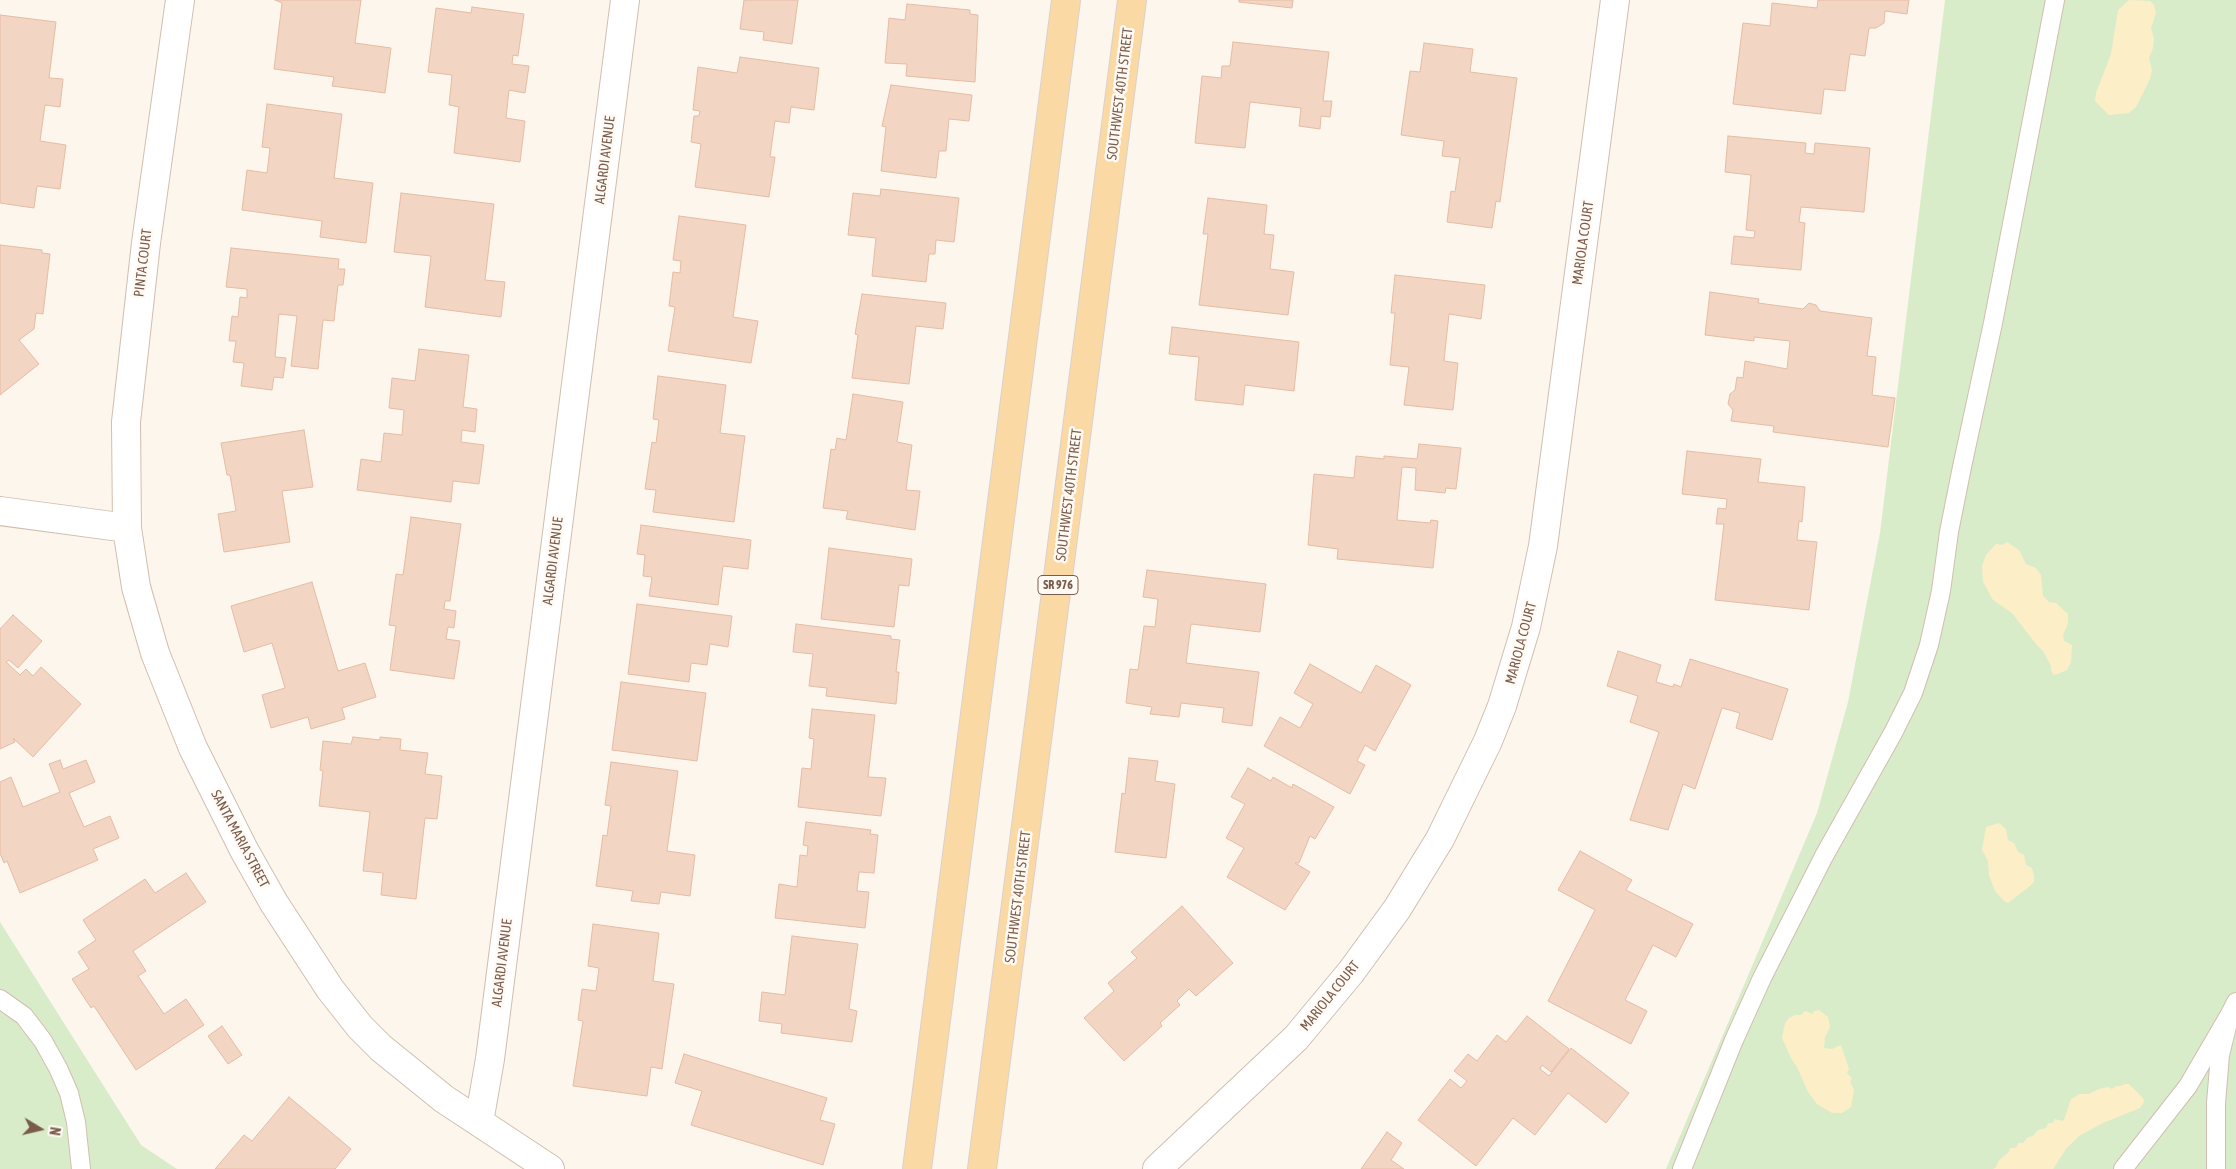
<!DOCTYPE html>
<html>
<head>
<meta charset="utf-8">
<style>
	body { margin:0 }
	#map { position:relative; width:2236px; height:1169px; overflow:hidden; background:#fdf6ec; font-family:"Asap Condensed",sans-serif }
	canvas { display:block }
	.north { position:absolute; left:15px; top:1104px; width:50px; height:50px; -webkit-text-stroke:4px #fffaf3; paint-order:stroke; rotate:99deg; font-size:14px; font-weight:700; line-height:20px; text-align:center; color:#7a5c4d }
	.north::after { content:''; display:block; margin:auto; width:18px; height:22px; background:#7a5c4d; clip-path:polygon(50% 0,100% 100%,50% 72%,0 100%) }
</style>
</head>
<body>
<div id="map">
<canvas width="2236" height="1169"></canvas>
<div class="north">N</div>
</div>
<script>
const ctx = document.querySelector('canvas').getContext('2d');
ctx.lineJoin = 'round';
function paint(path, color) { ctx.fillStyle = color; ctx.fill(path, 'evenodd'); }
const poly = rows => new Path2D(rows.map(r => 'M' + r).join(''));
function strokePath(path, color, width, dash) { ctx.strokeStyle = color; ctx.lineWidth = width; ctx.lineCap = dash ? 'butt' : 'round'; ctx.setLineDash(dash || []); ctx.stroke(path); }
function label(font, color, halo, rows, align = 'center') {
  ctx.font = font + ' "Asap Condensed",sans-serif'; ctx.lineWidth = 5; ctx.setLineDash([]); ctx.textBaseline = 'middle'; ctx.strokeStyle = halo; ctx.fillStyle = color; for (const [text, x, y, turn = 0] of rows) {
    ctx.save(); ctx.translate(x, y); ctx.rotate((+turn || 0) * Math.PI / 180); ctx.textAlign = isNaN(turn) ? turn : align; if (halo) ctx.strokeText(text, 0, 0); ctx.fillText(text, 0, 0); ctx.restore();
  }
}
const green = poly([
	[1945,0,2236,0,2236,1169,1666,1169,1817,813,1848,702,1880,533],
	[0,922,141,1145,177,1169,0,1169]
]);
const sand = poly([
	[2129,0,2150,1,2154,5,2156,13,2151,28,2154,39,2153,48,2149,58,2152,70,2150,79,2136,107,2129,113,2109,115,2095,101,2096,93,2111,54,2118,10],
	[2007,542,2019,550,2026,564,2036,568,2041,575,2043,596,2049,602,2056,603,2068,614,2068,624,2063,635,2064,641,2072,645,2071,662,2067,670,2058,674,2054,675,2051,671,2051,666,2043,651,2036,644,2012,613,1993,600,1983,582,1982,566,1986,555,1996,544,2002,545],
	[1999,823,2006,829,2008,840,2014,843,2018,852,2024,855,2026,865,2032,868,2034,875,2034,882,2030,886,2008,903,2004,901,1995,891,1989,875,1988,861,1982,850,1986,827],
	[1819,1010,1828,1017,1830,1027,1825,1037,1824,1048,1832,1049,1841,1045,1849,1069,1847,1073,1852,1078,1850,1082,1854,1090,1851,1107,1842,1113,1832,1113,1817,1104,1808,1092,1797,1067,1792,1060,1782,1038,1785,1023,1789,1018,1795,1015,1801,1015,1805,1011,1813,1014,1814,1011],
	[2125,1084,2129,1084,2143,1098,2144,1102,2140,1108,2103,1123,2079,1136,2066,1149,2053,1169,1993,1169,1996,1167,1999,1160,2009,1152,2010,1148,2016,1148,2018,1143,2023,1143,2028,1137,2033,1136,2038,1130,2046,1128,2048,1123,2053,1123,2055,1119,2062,1121,2064,1120,2071,1099,2080,1094,2089,1094,2099,1089,2108,1087,2112,1089,2116,1086,2121,1086]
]);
const building = poly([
	[275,0,361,0,355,43,391,48,385,93,332,86,334,77,274,69,282,3,275,0],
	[744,0,798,0,792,44,763,40,764,32,740,29,744,0],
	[1239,0,1293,0,1292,8,1239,2,1239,0],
	[1818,0,1909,0,1907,14,1885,11,1884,23,1876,28,1869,28,1865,56,1850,54,1845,91,1824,89,1821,114,1733,104,1743,23,1770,26,1772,3,1817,8,1818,0],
	[907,4,970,10,970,14,978,15,975,82,906,76,907,64,885,63,889,18,905,20,907,4],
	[472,7,524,14,518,56,513,55,512,64,529,66,525,93,509,90,506,118,525,121,520,162,454,153,459,107,449,105,452,75,428,72,436,8,471,13,472,7],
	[0,15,56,22,49,78,63,79,60,107,45,105,40,141,66,145,60,189,37,186,34,208,0,203,0,15],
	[1233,42,1329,52,1323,101,1332,101,1330,117,1321,116,1320,129,1299,126,1301,108,1250,102,1245,148,1195,143,1202,76,1221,78,1222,66,1230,66,1233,42],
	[1424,43,1473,49,1470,72,1517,78,1500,202,1496,201,1492,228,1447,222,1451,191,1455,192,1460,158,1442,156,1444,141,1401,135,1410,71,1420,72,1424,43],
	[740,57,819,68,814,110,791,107,789,123,775,121,770,157,775,157,769,197,695,187,701,144,691,142,694,116,699,116,700,111,693,110,698,67,737,73,740,57],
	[891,85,972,95,969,121,949,119,946,151,939,151,936,178,881,171,886,127,882,126,891,85],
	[267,104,342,114,334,178,373,183,366,243,320,237,322,221,242,210,247,170,267,173,270,148,262,147,267,104],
	[1728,136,1806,143,1805,153,1814,154,1815,143,1870,148,1864,212,1801,207,1799,222,1805,223,1801,270,1731,264,1734,236,1754,238,1755,231,1746,230,1751,175,1725,172,1728,136],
	[881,189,959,198,954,242,936,240,935,254,929,254,926,282,872,276,876,238,848,235,853,193,880,196,881,189],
	[401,193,494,204,485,280,505,282,501,317,425,307,431,256,394,252,401,193],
	[1208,198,1267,205,1264,234,1274,235,1270,269,1294,272,1288,315,1199,305,1208,234,1203,234,1208,198],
	[679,216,746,225,733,317,758,321,751,363,668,351,675,307,669,306,673,272,680,273,681,261,673,260,679,216],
	[0,245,42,250,42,253,50,254,43,314,36,313,34,329,19,340,39,364,0,395,0,245],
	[231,248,339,259,338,269,345,269,343,285,338,285,334,321,323,320,318,369,291,366,297,316,279,314,275,357,286,358,283,378,274,377,272,390,241,386,244,363,233,362,236,341,229,341,232,316,238,317,240,297,247,298,247,289,226,287,231,248],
	[1395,275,1485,285,1481,319,1449,314,1444,361,1458,363,1453,410,1404,405,1409,367,1390,365,1395,313,1391,313,1395,275],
	[1710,292,1759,299,1758,303,1803,309,1809,303,1816,305,1820,311,1872,318,1867,356,1876,357,1872,395,1895,398,1888,447,1773,432,1774,426,1731,421,1733,410,1728,404,1730,394,1735,390,1737,377,1743,378,1745,361,1787,369,1790,341,1754,337,1754,341,1705,335,1710,292],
	[862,294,946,303,943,329,916,326,909,384,852,378,858,335,855,334,862,294],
	[1172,327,1299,342,1294,391,1245,385,1243,405,1195,400,1199,357,1169,354,1172,327],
	[419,349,469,355,463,407,477,409,475,432,462,430,461,442,484,445,479,484,453,481,451,502,357,490,361,459,381,462,384,433,402,435,404,410,389,408,392,378,415,381,419,349],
	[658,376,726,385,720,433,745,436,734,522,653,512,656,490,645,489,652,442,656,443,659,420,653,419,658,376],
	[853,394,903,402,897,442,912,445,906,490,920,491,915,530,846,519,848,511,823,508,831,449,835,450,837,438,846,440,853,394],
	[304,430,313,487,282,491,290,542,224,552,218,514,236,511,230,475,227,475,221,443,304,430],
	[1419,444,1461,448,1456,489,1446,488,1445,493,1415,490,1416,468,1402,467,1397,520,1430,523,1431,520,1438,521,1433,568,1337,559,1338,549,1308,545,1314,474,1354,478,1356,456,1384,459,1384,456,1417,459,1419,444],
	[1687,451,1761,459,1758,482,1805,487,1802,522,1799,521,1797,540,1817,542,1809,610,1715,600,1724,524,1716,524,1718,508,1726,509,1727,499,1682,494,1687,451],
	[411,517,461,524,450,601,445,601,444,609,456,611,454,628,448,627,446,639,460,641,454,679,390,670,396,626,389,625,396,574,403,575,411,517],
	[641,525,751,540,748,569,723,566,718,605,649,596,652,577,643,576,645,555,637,554,641,525],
	[829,548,912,559,909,586,899,585,894,627,821,619,829,548],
	[1147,570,1266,584,1260,632,1191,624,1186,663,1259,672,1252,726,1222,722,1224,708,1181,703,1179,717,1150,714,1152,707,1126,703,1130,669,1138,670,1144,626,1155,627,1158,599,1143,597,1147,570],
	[312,582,338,671,365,663,376,697,342,708,345,719,311,729,308,717,271,728,262,695,285,688,272,643,244,652,231,606,312,582],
	[637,604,732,616,728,647,710,644,707,665,691,663,689,682,628,674,637,604],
	[13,615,42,641,18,668,9,660,6,662,20,675,26,669,33,676,41,667,81,704,33,757,13,738,15,742,0,749,0,629,13,615],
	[796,624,891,636,891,639,900,640,896,672,899,672,896,704,826,696,827,688,809,686,813,654,793,652,796,624],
	[1618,651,1661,665,1656,682,1673,687,1674,684,1681,687,1690,659,1788,689,1772,740,1736,728,1740,713,1722,708,1695,789,1683,784,1668,830,1630,820,1659,732,1630,722,1638,696,1607,686,1618,651],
	[1310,664,1361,693,1376,665,1411,685,1375,751,1365,745,1357,761,1365,765,1350,794,1264,746,1280,717,1300,728,1313,704,1294,693,1310,664],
	[621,682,706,693,697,761,612,750,621,682],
	[812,709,875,715,868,777,886,778,881,816,798,807,802,768,811,769,814,739,809,738,812,709],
	[353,737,380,740,380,737,401,739,400,750,428,753,425,774,442,776,437,819,425,818,416,899,381,895,383,873,363,871,370,812,319,806,323,771,320,770,323,741,351,744,353,737],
	[1129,758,1158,761,1155,781,1175,784,1166,858,1115,852,1122,793,1125,794,1129,758],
	[60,760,63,769,86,760,95,782,69,793,84,827,110,816,119,838,93,849,98,860,20,893,7,861,4,863,0,853,0,782,11,777,23,807,60,792,49,764,60,760],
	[611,762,678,771,667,851,695,855,690,896,661,892,659,904,631,901,633,891,596,886,603,835,607,836,611,806,605,805,611,762],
	[1248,768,1271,781,1273,777,1292,788,1293,784,1334,807,1315,839,1310,836,1299,863,1295,863,1310,872,1285,910,1227,877,1244,848,1226,838,1245,804,1231,797,1248,768],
	[806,822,871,830,870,834,878,835,874,873,859,872,857,891,869,892,865,928,775,918,779,884,797,887,800,855,807,856,808,846,803,845,806,822],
	[1580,851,1632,880,1626,890,1693,924,1676,957,1653,945,1625,1000,1647,1011,1631,1044,1548,1001,1595,910,1558,890,1580,851],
	[186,873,206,902,133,951,146,971,138,976,164,1014,186,999,204,1025,136,1070,94,1006,91,1008,72,979,89,969,78,952,96,940,83,920,145,879,155,893,186,873],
	[1182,906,1233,963,1196,996,1189,989,1177,1001,1180,1005,1160,1023,1162,1026,1124,1061,1084,1018,1114,991,1108,983,1137,958,1131,952,1182,906],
	[593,924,659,933,653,981,674,984,662,1069,651,1067,647,1096,573,1086,583,1021,578,1020,582,989,596,991,599,968,588,966,593,924],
	[792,936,858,944,849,1009,857,1011,852,1042,781,1033,782,1024,759,1021,762,992,785,995,792,936],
	[1527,1016,1569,1049,1551,1072,1542,1065,1540,1069,1549,1076,1571,1048,1629,1093,1606,1123,1568,1093,1535,1135,1513,1118,1476,1166,1418,1120,1450,1079,1461,1088,1467,1081,1454,1071,1468,1054,1477,1061,1497,1035,1506,1042,1527,1016],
	[222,1026,242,1055,228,1064,208,1036,222,1026],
	[684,1054,827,1098,820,1120,835,1124,823,1165,691,1125,702,1091,675,1083,684,1054],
	[289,1097,351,1149,335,1169,215,1169,244,1135,252,1141,289,1097],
	[1387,1132,1402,1143,1391,1160,1404,1169,1361,1169,1387,1132]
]);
const lane = poly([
	[0,999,24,1016,43,1041,58,1068,69,1093,76,1122,81,1169],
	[1682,1169,1734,1040,1762,978,1824,856,1893,733,1913,693,1929,645,1941,591,1949,532,1962,467,1993,323,2055,0],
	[2123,1169,2188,1086,2230,1014],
	[2216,1169,2216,1103,2220,1055,2230,1014,2236,1002]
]);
const street = poly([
	[180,0,146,243,126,422,127,528,136,587,155,653,193,748,244,850,274,903,330,989,360,1027,381,1048,444,1099,550,1169],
	[0,511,127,528],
	[479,1122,490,1059,625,0],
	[1157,1169,1296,1038,1351,972,1397,909,1440,839,1488,741,1502,706,1526,627,1543,546,1615,0]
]);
const primary = poly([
	[917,1169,1066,0],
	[982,1169,1132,0]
]);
const shields = [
	[1058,585,40]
];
const shieldNames = [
	["SR 976",1058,585]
];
const streetNames = [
	["SOUTHWEST 40TH STREET",1120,94,-83],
	["ALGARDI AVENUE",605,160,-83],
	["MARIOLA COURT",1583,243,-82],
	["PINTA COURT",143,263,-83],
	["SOUTHWEST 40TH STREET",1069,495,-83],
	["ALGARDI AVENUE",553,561,-83],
	["MARIOLA COURT",1521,643,-75],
	["SANTA MARIA STREET",240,839,62],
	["SOUTHWEST 40TH STREET",1018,897,-83],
	["ALGARDI AVENUE",502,963,-83],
	["MARIOLA COURT",1330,996,-51]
];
paint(green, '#d8ecc9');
paint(sand, '#fcefc7');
paint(building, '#f3d5c3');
strokePath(building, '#e6bba3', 1);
strokePath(lane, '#d1beb0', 20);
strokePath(street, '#d1beb0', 30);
strokePath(primary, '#dad1cd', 30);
strokePath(lane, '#fff', 18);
strokePath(street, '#fff', 28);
strokePath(primary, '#fbd9a5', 28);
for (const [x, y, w] of shields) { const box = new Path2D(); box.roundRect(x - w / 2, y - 9.5, w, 19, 4); ctx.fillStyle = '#fffaf3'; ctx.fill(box); strokePath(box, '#7a5c4d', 1); }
label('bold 12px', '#7a5c4d', null, shieldNames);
label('14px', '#7a5c4d', '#fffaf3', streetNames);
</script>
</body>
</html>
